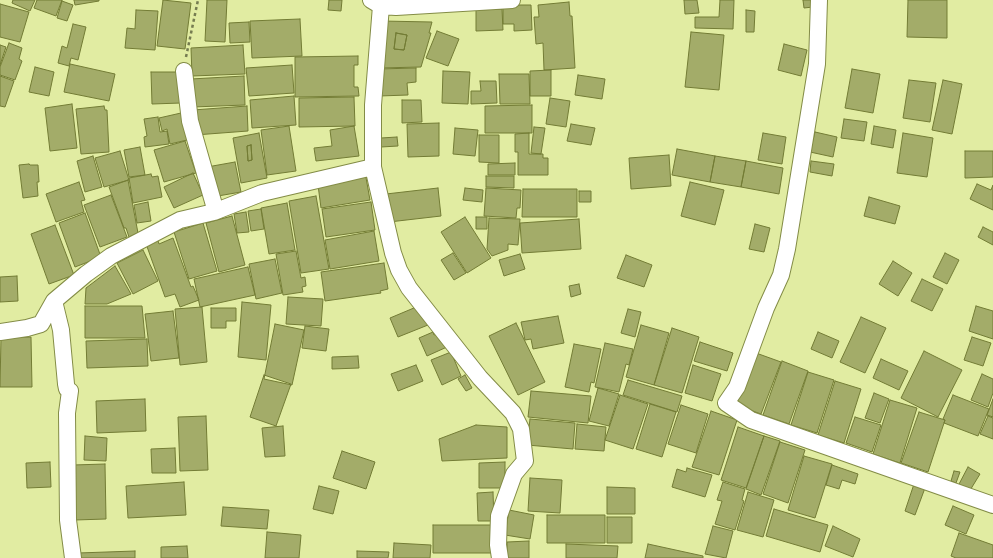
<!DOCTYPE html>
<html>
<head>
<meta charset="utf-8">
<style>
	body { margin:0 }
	canvas { display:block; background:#e1eca2 }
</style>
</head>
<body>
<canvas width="993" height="558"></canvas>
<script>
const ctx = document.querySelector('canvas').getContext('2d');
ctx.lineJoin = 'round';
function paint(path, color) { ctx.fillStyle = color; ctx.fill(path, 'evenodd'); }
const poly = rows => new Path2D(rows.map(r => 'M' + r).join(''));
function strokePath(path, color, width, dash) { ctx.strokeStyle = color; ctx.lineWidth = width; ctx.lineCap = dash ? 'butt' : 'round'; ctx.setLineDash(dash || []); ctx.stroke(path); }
const building = poly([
	[13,0,35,0,30,11,12,3,13,0],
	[37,0,62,0,56,16,34,8,37,0],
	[74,0,99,0,99,1,75,5,74,0],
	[163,0,191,3,185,49,157,46,163,0],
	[207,0,227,0,225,42,205,41,207,0],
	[329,0,342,0,341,11,328,10,329,0],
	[684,0,697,0,699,13,685,14,684,0],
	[720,0,734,0,733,29,695,28,695,17,719,17,720,0],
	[803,0,813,0,813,7,804,8,803,0],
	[908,0,947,0,947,38,907,37,908,0],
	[62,1,73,5,67,21,57,18,62,1],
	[569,2,570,16,572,16,575,68,544,70,543,43,536,44,534,17,539,17,538,5,569,2],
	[0,4,29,12,20,42,0,37,0,4],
	[503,5,531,5,532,30,514,31,514,24,503,24,503,5],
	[502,9,503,30,476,31,476,10,502,9],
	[136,10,158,11,155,50,125,48,127,28,135,29,136,10],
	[746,10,755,11,754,32,746,32,746,10],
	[300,19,302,56,252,58,250,21,300,19],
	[381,21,432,22,429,33,431,33,421,67,379,68,381,21],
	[396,33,407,35,404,50,394,49,396,33],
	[249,22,250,42,230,43,229,23,249,22],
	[73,24,86,27,78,60,71,58,69,66,58,63,62,46,67,48,73,24],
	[437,31,459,39,448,66,426,58,437,31],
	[691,32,724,35,719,90,685,87,691,32],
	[396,33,407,35,404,50,394,49,396,33],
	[9,43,22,48,19,59,22,61,15,80,0,75,0,67,9,43],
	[784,44,807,50,801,76,778,70,784,44],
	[0,45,6,47,0,65,0,45],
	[243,45,245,74,192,76,191,48,243,45],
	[358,56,358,65,354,65,354,87,358,87,359,96,295,97,295,57,358,56],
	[70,64,115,74,109,101,64,92,70,64],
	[292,65,294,93,249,96,246,68,292,65],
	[35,67,54,72,49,96,29,92,35,67],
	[416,68,416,82,407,83,408,95,379,96,378,69,416,68],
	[852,69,880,74,873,113,845,108,852,69],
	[551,70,551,96,530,96,530,71,551,70],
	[443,71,470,72,468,104,442,103,443,71],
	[151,72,180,72,181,103,152,104,151,72],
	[499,74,529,74,530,104,500,104,499,74],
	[578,75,605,79,602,99,575,95,578,75],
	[0,76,14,81,5,107,0,106,0,76],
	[244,76,245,105,193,107,191,79,244,76],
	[909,80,936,83,930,122,903,118,909,80],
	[943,80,962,84,952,134,932,130,943,80],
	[480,81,496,81,497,103,471,104,471,91,481,91,480,81],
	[294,96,296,125,252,128,250,100,294,96],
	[354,97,355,126,299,127,299,98,354,97],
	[550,98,570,101,566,127,546,124,550,98],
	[402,100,421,100,422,122,402,123,402,100],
	[72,104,77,148,50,151,45,108,72,104],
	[532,105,532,133,485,133,485,106,532,105],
	[104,106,105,110,107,110,109,152,81,154,76,109,104,106],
	[247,106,248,131,195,135,193,110,247,106],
	[181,113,187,140,170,144,167,129,162,131,159,118,181,113],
	[158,117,160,132,167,131,169,144,145,147,144,137,147,136,144,119,158,117],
	[844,119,867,122,864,141,841,138,844,119],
	[439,123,439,156,408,157,407,124,439,123],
	[571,124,595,128,591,145,567,141,571,124],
	[289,126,296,171,267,175,261,130,289,126],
	[354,126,359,156,316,161,314,148,332,146,330,130,354,126],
	[874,126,896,130,893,148,871,144,874,126],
	[534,127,545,128,541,154,531,153,534,127],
	[455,128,478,130,475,156,453,154,455,128],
	[815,132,837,137,833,157,810,152,815,132],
	[259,133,267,178,241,183,233,138,259,133],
	[251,145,252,160,248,161,247,146,251,145],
	[529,133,529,154,543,154,543,158,548,158,548,175,518,175,518,152,515,152,515,134,529,133],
	[763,133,786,137,782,164,758,160,763,133],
	[903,133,933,138,927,177,897,173,903,133],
	[479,135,499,135,499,163,479,162,479,135],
	[397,137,398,146,381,147,381,138,397,137],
	[185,141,196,173,164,182,154,150,185,141],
	[251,145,252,160,248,161,247,146,251,145],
	[140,147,145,175,129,177,124,150,140,147],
	[677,149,715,156,710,182,672,175,677,149],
	[120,151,129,180,104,187,95,158,120,151],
	[965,151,993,151,993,177,965,178,965,151],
	[669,155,671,186,631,189,629,158,669,155],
	[93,156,102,187,85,192,77,161,93,156],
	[715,156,746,161,741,187,710,182,715,156],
	[746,161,783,168,779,194,741,187,746,161],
	[811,161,834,164,832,176,810,172,811,161],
	[235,162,241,192,212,197,207,167,235,162],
	[515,163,515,175,488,175,488,164,515,163],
	[29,164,30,165,38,165,39,182,37,182,38,196,23,198,19,165,29,164],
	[365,172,370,200,321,208,318,185,365,172],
	[193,173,203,195,174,208,164,187,193,173],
	[151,174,152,177,158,176,162,197,133,203,129,178,151,174],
	[486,176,514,176,514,188,486,187,486,176],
	[128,180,138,233,129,237,126,228,124,228,109,187,128,180],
	[79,182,85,200,81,201,84,212,56,222,46,194,79,182],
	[690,182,724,190,715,225,681,216,690,182],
	[977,184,991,190,993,185,993,210,970,199,977,184],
	[438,188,441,216,389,222,386,194,438,188],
	[465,188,483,190,482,202,463,200,465,188],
	[486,188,521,190,520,208,517,208,516,218,484,216,486,188],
	[523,189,577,189,577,217,522,217,523,189],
	[579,191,591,191,591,202,579,202,579,191],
	[111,195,127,237,100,247,84,205,111,195],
	[316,196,329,269,301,273,289,201,316,196],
	[869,197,900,206,895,224,864,216,869,197],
	[148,202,151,221,137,223,134,205,148,202],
	[371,202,375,230,326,237,322,209,371,202],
	[287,203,295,250,269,254,261,208,287,203],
	[261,209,264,229,251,231,248,211,261,209],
	[246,212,249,232,237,233,234,214,246,212],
	[85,213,101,257,75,267,59,223,85,213],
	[232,216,245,265,219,272,206,223,232,216],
	[465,217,491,258,467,273,441,232,465,217],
	[476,217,487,217,487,229,476,229,476,217],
	[489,218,520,219,518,245,508,244,508,250,492,256,487,249,489,218],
	[579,219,581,249,522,253,520,223,579,219],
	[203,223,217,271,189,279,174,232,203,223],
	[755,224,770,228,764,252,749,249,755,224],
	[55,225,74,275,49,284,31,234,55,225],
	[983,227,993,232,993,245,978,237,983,227],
	[374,231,379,261,330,269,325,240,374,231],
	[157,237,159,244,173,238,191,287,193,286,199,300,180,307,175,294,165,297,145,241,157,237],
	[143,250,158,281,133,294,117,263,143,250],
	[296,251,301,278,305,277,306,286,302,287,303,292,283,295,276,254,296,251],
	[453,253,466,273,454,280,441,260,453,253],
	[945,253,959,260,947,284,933,277,945,253],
	[520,254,525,269,504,276,499,260,520,254],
	[626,255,652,265,644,287,617,278,626,255],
	[275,259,282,293,256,299,249,264,275,259],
	[893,261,912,273,898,296,879,284,893,261],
	[384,263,388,289,380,291,381,293,325,301,321,272,384,263],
	[115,266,131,294,107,304,85,304,86,288,115,266],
	[248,267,255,295,200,307,194,279,248,267],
	[17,276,18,301,0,302,0,277,17,276],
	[922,279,943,289,932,311,911,301,922,279],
	[579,284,581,294,571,297,569,286,579,284],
	[288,297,323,299,321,326,286,324,288,297],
	[242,302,271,305,266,360,238,357,242,302],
	[421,305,428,325,398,337,390,318,421,305],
	[85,306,142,306,145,338,85,338,85,306],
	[976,306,993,311,993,339,969,331,976,306],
	[202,307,207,362,180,365,175,309,202,307],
	[211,308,236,308,236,321,226,321,226,328,211,328,211,308],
	[628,309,641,312,635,337,621,333,628,309],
	[173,311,179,358,151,361,145,314,173,311],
	[558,316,564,343,533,349,531,339,525,340,521,322,558,316],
	[861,317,886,328,865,373,840,362,861,317],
	[516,323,545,382,518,395,489,336,516,323],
	[275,324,304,330,292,385,264,379,275,324],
	[641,325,669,333,654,385,626,377,641,325],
	[305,326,329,329,326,351,302,348,305,326],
	[672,328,699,337,682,393,654,385,672,328],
	[433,332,434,335,441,332,447,347,427,356,419,338,433,332],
	[818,332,839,341,832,358,811,349,818,332],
	[1,337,31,337,32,387,0,387,1,337],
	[972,337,991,343,983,366,964,360,972,337],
	[147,339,148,366,87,368,86,341,147,339],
	[700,342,733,353,727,371,694,361,700,342],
	[605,343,633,349,629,365,626,364,619,392,595,387,605,343],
	[574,344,601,349,594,383,591,382,589,392,565,387,574,344],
	[924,351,962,370,938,417,901,398,924,351],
	[451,352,461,376,442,385,431,360,451,352],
	[756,353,781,362,761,414,736,405,756,353],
	[358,356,359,368,332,369,332,357,358,356],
	[881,359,908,371,899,390,873,378,881,359],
	[782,361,808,371,789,424,763,415,782,361],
	[416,365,423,381,398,391,391,374,416,365],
	[693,365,721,374,712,401,685,393,693,365],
	[808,372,834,380,817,433,791,425,808,372],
	[982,374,993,379,993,393,988,407,971,400,982,374],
	[264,375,291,384,276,426,250,417,264,375],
	[465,375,472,388,466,391,458,379,465,375],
	[628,380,682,396,677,412,623,395,628,380],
	[835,381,861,389,844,443,818,435,835,381],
	[598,388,619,394,609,426,589,421,598,388],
	[531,391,591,396,588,423,528,417,531,391],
	[874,393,889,399,880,423,865,418,874,393],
	[620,395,648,404,633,449,605,440,620,395],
	[953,395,989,409,978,436,944,423,945,420,943,419,953,395],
	[145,399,146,431,97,433,96,401,145,399],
	[993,399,993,417,987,415,993,399],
	[890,400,917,408,900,463,873,454,890,400],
	[650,404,676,412,662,457,636,449,650,404],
	[681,405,708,414,696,453,668,444,681,405],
	[711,411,737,420,719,475,692,467,711,411],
	[919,412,945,420,928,472,901,463,919,412],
	[206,416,208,470,180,471,178,417,206,416],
	[988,416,993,418,993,439,980,434,988,416],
	[855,417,881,425,872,452,846,443,855,417],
	[530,419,575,423,573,449,527,445,530,419],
	[577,424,606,427,604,451,575,449,577,424],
	[476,425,507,427,507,458,442,461,439,439,476,425],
	[283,426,285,456,265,457,262,428,283,426],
	[738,427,764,436,746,488,721,480,738,427],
	[85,436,107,438,106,461,84,460,85,436],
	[764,436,780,441,761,495,746,489,764,436],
	[780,442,805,450,788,503,763,494,780,442],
	[175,448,176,473,152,473,151,449,175,448],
	[342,451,375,462,366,489,333,478,342,451],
	[804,456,832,464,815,518,788,510,804,456],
	[50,462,51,487,27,488,26,463,50,462],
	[505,462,505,488,479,488,479,463,505,462],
	[105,464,106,519,75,520,73,465,105,464],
	[832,465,858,474,855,484,842,480,839,489,826,485,832,465],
	[968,467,980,474,969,492,958,486,968,467],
	[687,468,712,475,705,497,672,487,677,469,686,472,687,468],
	[954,471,960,472,956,483,951,481,954,471],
	[530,478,562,480,560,513,528,511,530,478],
	[184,482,186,515,128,518,126,486,184,482],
	[723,482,745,489,742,500,744,501,735,530,715,524,722,501,717,500,723,482],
	[914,484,925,488,915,515,905,511,914,484],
	[319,486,339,491,333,514,313,509,319,486],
	[607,487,635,488,635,514,607,514,607,487],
	[493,492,494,521,478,521,477,493,493,492],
	[748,492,774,500,763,537,737,530,748,492],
	[953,506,974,515,966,534,945,525,953,506],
	[223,507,269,510,267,529,221,526,223,507],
	[774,509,828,525,820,552,766,536,774,509],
	[509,510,534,515,530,539,505,535,509,510],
	[547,515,605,515,605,543,547,543,547,515],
	[607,517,632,517,632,543,607,543,607,517],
	[433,525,491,525,491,553,433,553,433,525],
	[713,526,733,531,726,558,705,554,713,526],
	[833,526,860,539,853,557,825,546,833,526],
	[267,532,301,535,299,558,265,558,267,532],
	[959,533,993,545,993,558,956,558,951,556,959,533],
	[529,541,529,558,507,558,507,542,529,541],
	[394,543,431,545,430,558,393,558,394,543],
	[566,544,618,546,617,558,566,558,566,544],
	[648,544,703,556,703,558,645,558,648,544],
	[187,546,188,558,161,558,161,547,187,546],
	[135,551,135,558,78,558,78,553,135,551],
	[357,551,389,552,388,558,357,558,357,551]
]);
const path = poly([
	[186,57,198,0]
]);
const minor = poly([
	[371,0,381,6,396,7,512,0],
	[819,0,817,64,787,249,781,275,766,308,737,387,726,403,751,420,993,505],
	[184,71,190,121,214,205,214,212],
	[373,167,393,253,399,270,409,288,480,378,513,413,521,429,525,461,514,474,499,516,498,545,500,558],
	[54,301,61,330,66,384,67,389,70,391,67,413,68,520,73,558],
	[0,332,27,328,41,324,54,301,86,274,111,256,180,220,214,212,262,193,373,167,373,105,381,6]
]);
paint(building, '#a3ac69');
strokePath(building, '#737c35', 1);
strokePath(minor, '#838c46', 18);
strokePath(path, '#757c50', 2.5, [3, 3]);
strokePath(minor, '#fff', 16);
</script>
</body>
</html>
